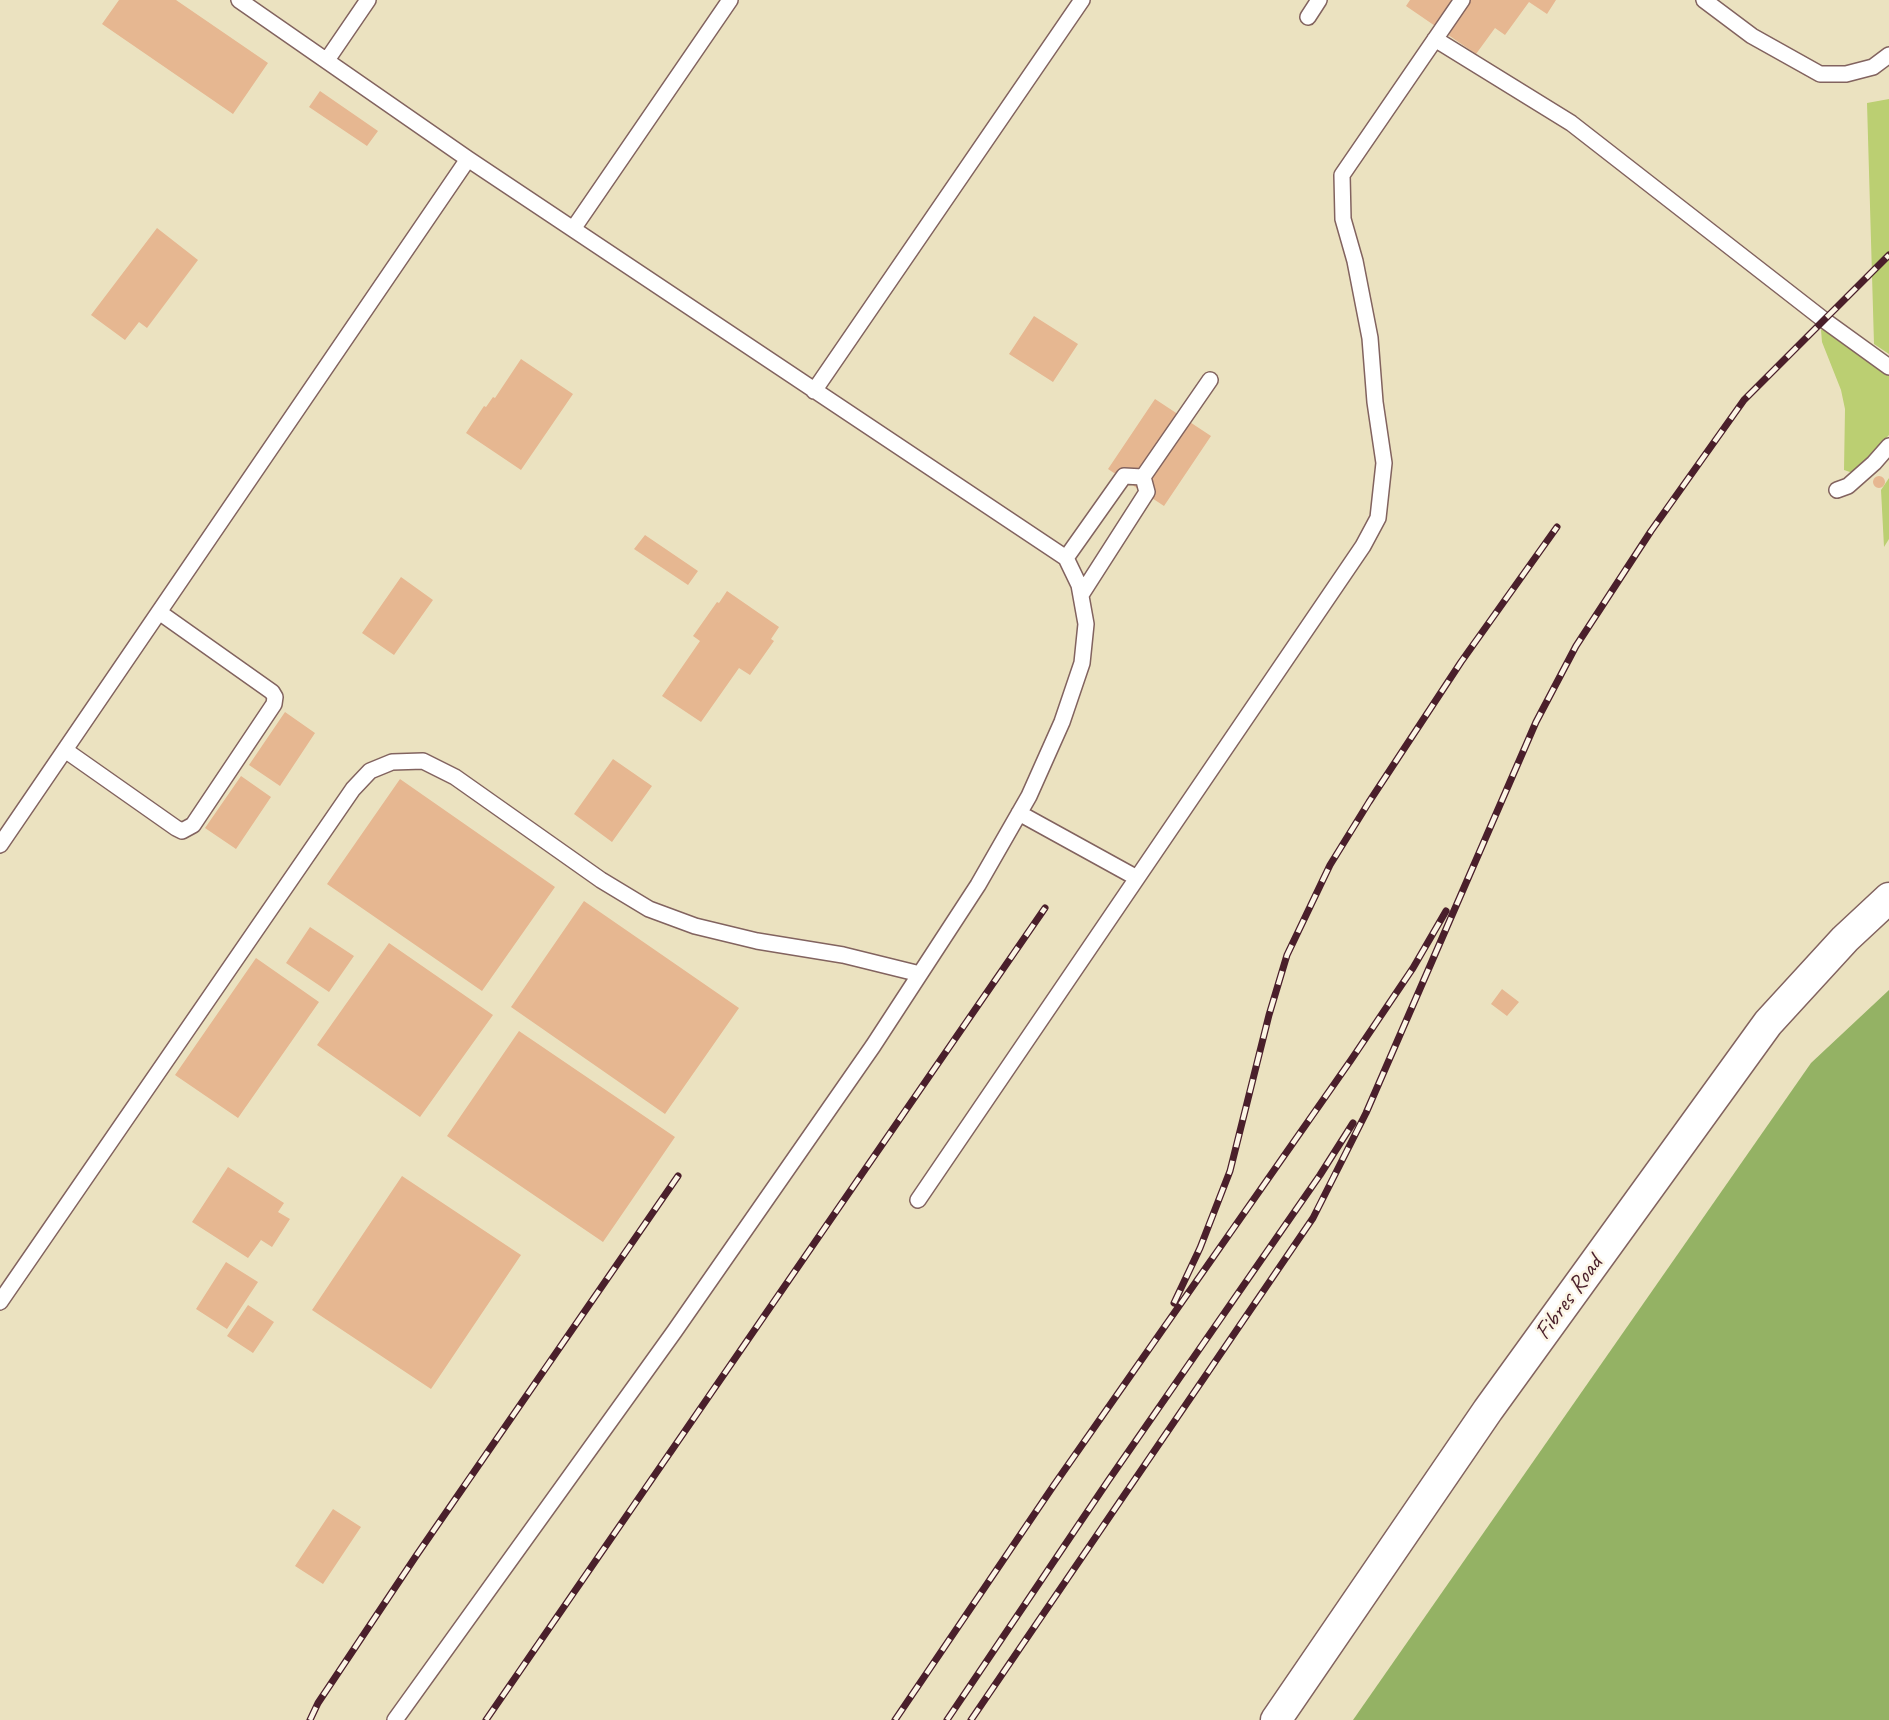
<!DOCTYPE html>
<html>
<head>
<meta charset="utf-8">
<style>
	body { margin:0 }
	canvas { display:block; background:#ebe2c0 }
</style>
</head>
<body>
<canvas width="1889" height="1720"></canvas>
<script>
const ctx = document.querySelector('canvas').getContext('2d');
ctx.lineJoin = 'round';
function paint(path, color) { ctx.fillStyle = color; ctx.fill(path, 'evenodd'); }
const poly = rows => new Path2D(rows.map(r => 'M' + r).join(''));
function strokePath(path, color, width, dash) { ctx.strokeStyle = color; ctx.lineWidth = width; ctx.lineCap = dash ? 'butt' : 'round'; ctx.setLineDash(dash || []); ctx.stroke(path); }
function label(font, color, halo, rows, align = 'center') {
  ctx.font = font + ' Caveat,sans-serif'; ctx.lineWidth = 5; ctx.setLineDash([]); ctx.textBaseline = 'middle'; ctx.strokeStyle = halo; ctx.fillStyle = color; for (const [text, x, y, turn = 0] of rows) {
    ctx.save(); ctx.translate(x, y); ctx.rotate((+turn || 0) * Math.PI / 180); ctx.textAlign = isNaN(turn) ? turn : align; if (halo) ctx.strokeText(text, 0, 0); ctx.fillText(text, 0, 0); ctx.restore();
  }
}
const green = poly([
	[1889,99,1889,354,1874,344,1867,103],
	[1824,327,1889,376,1889,435,1853,473,1844,470,1845,409,1841,390,1822,342,1821,330],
	[1889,478,1889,539,1884,547,1881,490]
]);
const forest = poly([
	[1889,990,1889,1720,1353,1720,1811,1063]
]);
const building = poly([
	[119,0,176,0,268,63,233,114,102,24],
	[1410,0,1556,0,1547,14,1529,2,1505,35,1495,28,1476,54,1406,6],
	[320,91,378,131,367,146,309,107],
	[157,228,198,260,147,328,139,322,125,340,91,315],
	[1034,316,1078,344,1053,382,1009,354],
	[521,359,573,394,521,470,466,433,484,406,486,407,493,397,495,398],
	[1155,399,1211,436,1164,506,1108,469],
	'1873 482a6 6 0 1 1 12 0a6 6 0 1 1-12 0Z',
	[645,535,698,571,688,585,634,549],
	[401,577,433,600,394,655,362,633],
	[727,591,779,627,771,639,774,641,750,675,739,668,701,722,662,696,700,641,693,636,717,602,719,603],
	[285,712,315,733,280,786,249,765],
	[613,759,652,786,612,842,574,814],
	[241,776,271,797,236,849,205,828],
	[400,779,555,887,482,991,327,884],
	[584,901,739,1008,665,1114,511,1007],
	[310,927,354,956,329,992,286,963],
	[389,943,493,1015,420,1117,317,1045],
	[256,958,319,1002,238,1118,175,1075],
	[1502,989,1519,1002,1507,1016,1491,1004],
	[519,1031,675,1137,603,1242,447,1136],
	[228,1167,284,1203,278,1212,290,1219,272,1247,261,1240,248,1258,192,1222],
	[402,1176,521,1255,431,1389,312,1310],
	[226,1262,258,1282,227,1329,196,1309],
	[248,1305,274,1322,253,1353,227,1336],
	[333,1509,361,1527,323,1584,295,1566]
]);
const service = poly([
	[239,0,468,159,1066,558,1079,585,1086,624,1082,663,1062,722,1029,796,978,885,873,1046,674,1332,395,1720],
	[1704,0,1752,36,1820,74,1846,74,1873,67,1889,55],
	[1308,17,1319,0],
	[1435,39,1571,123,1824,320,1889,367],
	[327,60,368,0],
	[573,229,730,0],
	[814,391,1082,0],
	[1143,477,1210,380],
	[1837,490,1848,486,1874,463,1889,446],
	[1066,558,1124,476,1143,477,1147,492,1081,595],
	[65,750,176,828,182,831,193,825,274,704,275,697,272,692,159,612],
	[1019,813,1137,878],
	[0,845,468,159],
	[918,1200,1363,546,1378,518,1384,463,1375,402,1370,338,1355,261,1343,219,1342,175,1462,0],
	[0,1302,353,789,370,771,392,762,423,761,455,777,601,880,649,909,695,926,757,941,843,955,920,974]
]);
const minor = poly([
	[1276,1720,1488,1410,1768,1023,1845,939,1889,898]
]);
const rail = poly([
	[1174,1303,1200,1248,1230,1171,1269,1015,1287,955,1330,865,1369,802,1461,662,1557,527],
	[310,1720,318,1703,416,1556,678,1176],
	[486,1720,1045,908],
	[895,1720,1054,1485,1351,1060,1413,968,1446,911],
	[947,1720,1108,1481,1320,1175,1353,1123],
	[971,1720,1313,1218,1366,1113,1536,722,1576,646,1651,531,1744,400,1889,255]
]);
const streetNames = [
	["Fibres Road",1569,1298,-54]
];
paint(green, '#bbcf72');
paint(forest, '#94b264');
paint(building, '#e6b791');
strokePath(service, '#82635f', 18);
strokePath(minor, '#82635f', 33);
strokePath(service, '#fff', 15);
strokePath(minor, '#fff', 30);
strokePath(rail, '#4a1f2b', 7);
strokePath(rail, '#fcf5e5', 4.5, [14]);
label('24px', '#4a1f2b', '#fcf5e5', streetNames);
</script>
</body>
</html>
